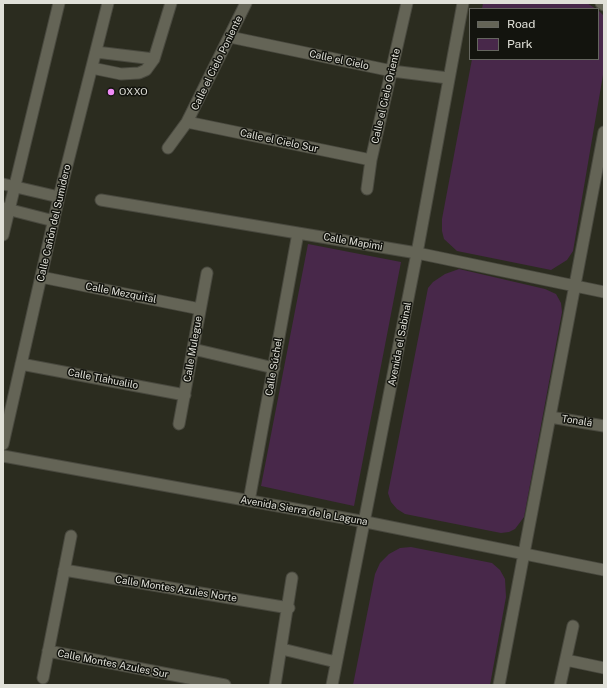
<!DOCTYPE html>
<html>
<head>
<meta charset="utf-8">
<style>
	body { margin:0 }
	#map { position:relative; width:607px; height:688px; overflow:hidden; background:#2b2c1f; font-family:"Public Sans",sans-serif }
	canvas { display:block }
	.frame { position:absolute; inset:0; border:4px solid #e0e0d8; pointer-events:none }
	.legend { position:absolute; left:469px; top:8px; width:130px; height:52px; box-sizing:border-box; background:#13140e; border:1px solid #65665f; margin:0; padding:5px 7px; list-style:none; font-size:12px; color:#e0e0d8 }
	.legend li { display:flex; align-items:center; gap:8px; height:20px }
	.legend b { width:20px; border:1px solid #65665f }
</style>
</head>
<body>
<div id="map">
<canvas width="607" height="688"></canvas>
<div class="frame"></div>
<ul class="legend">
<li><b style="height:5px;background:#646456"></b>Road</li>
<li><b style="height:11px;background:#48284a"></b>Park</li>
</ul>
</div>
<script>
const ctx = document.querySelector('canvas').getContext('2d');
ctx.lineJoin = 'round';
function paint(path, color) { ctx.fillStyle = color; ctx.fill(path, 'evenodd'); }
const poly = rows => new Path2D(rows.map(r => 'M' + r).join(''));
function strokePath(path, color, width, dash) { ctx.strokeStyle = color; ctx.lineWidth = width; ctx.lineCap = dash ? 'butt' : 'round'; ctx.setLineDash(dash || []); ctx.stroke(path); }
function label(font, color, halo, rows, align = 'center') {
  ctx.font = font + ' "Public Sans",sans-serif'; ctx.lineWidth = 3; ctx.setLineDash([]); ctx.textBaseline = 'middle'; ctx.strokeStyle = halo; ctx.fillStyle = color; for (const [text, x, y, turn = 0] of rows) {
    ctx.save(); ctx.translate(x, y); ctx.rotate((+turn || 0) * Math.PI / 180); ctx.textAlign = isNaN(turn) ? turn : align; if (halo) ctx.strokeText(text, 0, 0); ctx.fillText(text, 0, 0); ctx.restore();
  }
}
const green = poly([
	[483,3,587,3,596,9,482,9],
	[598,10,604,16,604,69,573,251,567,260,551,270,457,251,444,239,442,231,442,219,472,59,598,59],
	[308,244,401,262,354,506,261,486],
	[459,269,545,289,556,294,561,303,562,312,524,517,515,529,509,532,501,533,405,514,397,509,391,502,388,493,428,288,433,282,445,274],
	[411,547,492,563,500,570,505,579,506,597,490,685,353,685,375,574,380,563,389,554,400,548]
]);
const street = poly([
	[601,3,604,5],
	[230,37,392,71,448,78],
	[96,52,154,59],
	[92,68,121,74,139,73,146,70,154,59,171,3],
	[187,122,371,160],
	[168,148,187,122,246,3],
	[3,184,59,197],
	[367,189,371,160,407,3],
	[101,200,417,253,604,292],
	[3,208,54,221],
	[3,235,59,3],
	[41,277,200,309],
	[193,349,274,368],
	[21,364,185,395],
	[550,417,604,426],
	[179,424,207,273],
	[3,444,59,197,108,3],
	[3,456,366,522,604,570],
	[249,501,298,233],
	[64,570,289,608],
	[282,649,336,662],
	[48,651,225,685],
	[566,660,604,668],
	[43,678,71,536],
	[275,685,292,578],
	[332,685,417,253,463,3],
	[499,685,604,132],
	[560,685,573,626]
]);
const markers = [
	[111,92,4,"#f08bf6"]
];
const streetNames = [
	["Calle el Cielo",339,60,12],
	["Calle el Cielo Poniente",217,63,-64],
	["Calle el Cielo Oriente",386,96,-77],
	["Calle el Cielo Sur",279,141,12],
	["Calle Cañón del Sumidero",54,223,-77],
	["Calle Mapimi",353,242,10],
	["Calle Mezquital",121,293,11],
	["Avenida el Sabinal",400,344,-79],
	["Calle Mulegue",193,349,-80],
	["Calle Súchel",274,367,-80],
	["Calle Tlahualilo",103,379,11],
	["Tonalá",577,421,9],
	["Avenida Sierra de la Laguna",304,511,10],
	["Calle Montes Azules Norte",176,589,9],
	["Calle Montes Azules Sur",113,664,11]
];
const poiNames = [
	["OXXO",119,92]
];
paint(green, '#48284a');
strokePath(street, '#49493f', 13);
strokePath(street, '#646456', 11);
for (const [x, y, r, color] of markers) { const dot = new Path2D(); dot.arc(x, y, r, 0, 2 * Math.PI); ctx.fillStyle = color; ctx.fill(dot); strokePath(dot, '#13140e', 1.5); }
label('10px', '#e0e0d8', '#13140e', streetNames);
label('10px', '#e0e0d8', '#13140e', poiNames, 'left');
</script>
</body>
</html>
